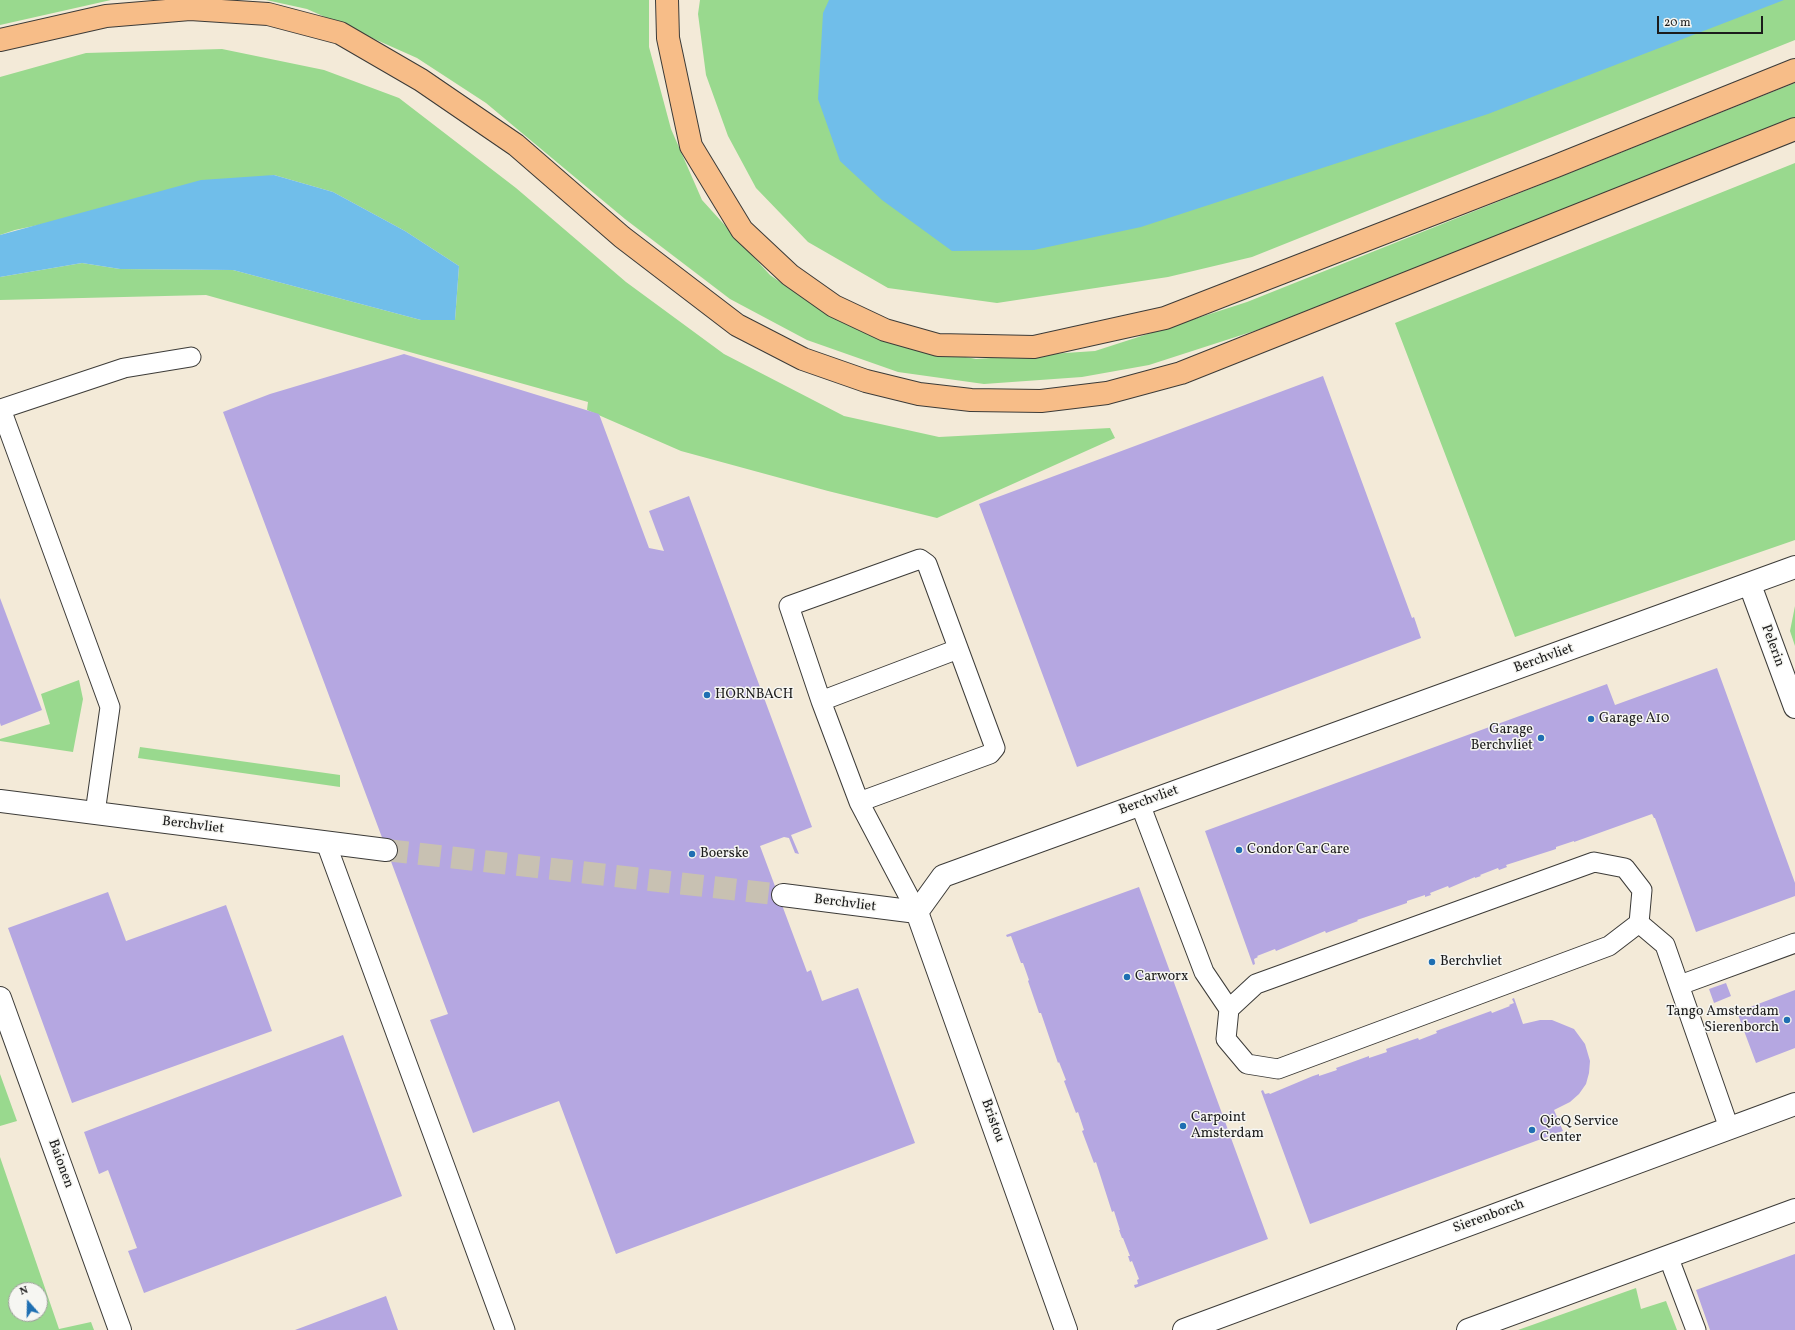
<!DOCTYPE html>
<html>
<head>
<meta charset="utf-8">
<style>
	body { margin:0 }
	#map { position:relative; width:1795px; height:1330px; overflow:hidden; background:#f3ead8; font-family:Vollkorn,serif }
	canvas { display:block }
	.north { position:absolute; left:8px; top:1282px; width:40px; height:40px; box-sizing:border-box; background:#f6f6f2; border:1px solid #9f9f9c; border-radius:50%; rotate:340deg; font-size:11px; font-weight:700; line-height:16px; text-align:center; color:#1c1c1c }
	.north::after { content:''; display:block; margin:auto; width:14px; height:18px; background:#1f6fb2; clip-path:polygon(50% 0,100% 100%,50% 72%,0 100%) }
	.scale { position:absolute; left:1657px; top:16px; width:106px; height:18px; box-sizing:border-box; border:2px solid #1c1c1c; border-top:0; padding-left:5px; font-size:12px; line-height:14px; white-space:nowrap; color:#1c1c1c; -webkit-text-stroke:3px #f6f6f2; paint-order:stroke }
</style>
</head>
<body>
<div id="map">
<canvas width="1795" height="1330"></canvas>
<div class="north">N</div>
<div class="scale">20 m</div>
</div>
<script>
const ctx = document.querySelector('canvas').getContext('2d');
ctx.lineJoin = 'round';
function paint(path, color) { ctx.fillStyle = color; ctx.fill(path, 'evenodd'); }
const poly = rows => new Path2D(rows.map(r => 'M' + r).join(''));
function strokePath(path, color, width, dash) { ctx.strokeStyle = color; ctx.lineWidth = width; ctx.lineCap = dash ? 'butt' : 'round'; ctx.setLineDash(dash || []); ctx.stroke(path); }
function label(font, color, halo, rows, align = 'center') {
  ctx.font = font + ' Vollkorn,serif'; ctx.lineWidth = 3; ctx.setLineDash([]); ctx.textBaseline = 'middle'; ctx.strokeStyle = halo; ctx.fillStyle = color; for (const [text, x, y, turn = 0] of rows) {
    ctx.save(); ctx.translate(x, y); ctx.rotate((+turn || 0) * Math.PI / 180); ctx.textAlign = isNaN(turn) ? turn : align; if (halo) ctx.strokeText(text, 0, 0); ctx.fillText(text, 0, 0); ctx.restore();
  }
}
const green = poly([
	[0,0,111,0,0,25],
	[266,0,649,0,649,47,671,129,702,200,770,275,823,312,888,342,976,359,1095,351,1247,302,1795,83,1795,119,1285,321,1149,365,1082,377,984,384,898,372,807,340,730,299,625,219,486,103,417,58,307,9],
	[700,0,1795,0,1795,40,1252,257,1168,277,997,303,888,288,808,242,756,188,728,136,706,75,698,14],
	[222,49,324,70,399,98,516,188,626,282,724,354,844,416,939,437,1110,428,1115,438,937,518,828,491,681,451,587,410,588,402,206,295,0,300,0,277,82,263,120,269,233,270,421,320,455,320,459,266,405,231,333,192,274,175,15,230,0,235,0,77,86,53],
	[1795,163,1795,540,1515,637,1395,323],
	[1795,606,1795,646,1790,631],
	[79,680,83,699,73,752,0,741,0,739,50,724,41,694],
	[140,747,340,775,340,787,138,758],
	[0,1074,17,1121,0,1126],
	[0,1157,59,1329,91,1322,94,1330,0,1330],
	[16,1290,40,1290,40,1314,16,1314],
	[1636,1288,1641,1309,1666,1301,1677,1330,1518,1330]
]);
const water = poly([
	[829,0,1784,0,1488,114,1141,227,1034,250,952,251,882,200,840,161,818,99,823,13],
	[274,175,333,192,405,231,459,266,455,320,421,320,233,270,120,269,82,263,0,277,0,235,201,180]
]);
const building = poly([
	[404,354,599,414,649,548,664,551,649,511,689,496,812,827,791,835,799,854,795,853,789,838,784,837,760,846,807,972,811,970,822,1001,858,988,915,1143,616,1254,559,1101,473,1133,430,1020,448,1014,223,412,270,394],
	[1323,376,1412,618,1414,617,1421,638,1077,767,979,504],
	[0,598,42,710,1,726,0,723],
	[1717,668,1795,883,1795,896,1696,932,1655,818,1654,818,1652,814,1574,842,1574,841,1556,847,1556,849,1553,850,1506,865,1507,867,1499,870,1498,868,1480,875,1481,876,1475,878,1475,877,1449,888,1448,886,1430,893,1431,895,1425,897,1425,895,1407,901,1407,903,1357,920,1358,921,1326,933,1325,931,1276,951,1275,949,1257,956,1258,957,1254,959,1255,964,1253,965,1205,831,1607,684,1615,705],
	[1139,887,1268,1239,1135,1288,1134,1285,1138,1284,1137,1280,1139,1279,1132,1261,1130,1262,1128,1256,1130,1256,1123,1238,1122,1238,1119,1230,1120,1230,1114,1211,1112,1212,1096,1162,1094,1163,1082,1131,1084,1130,1078,1112,1076,1113,1064,1081,1066,1080,1059,1062,1058,1063,1041,1013,1039,1013,1028,981,1029,980,1023,963,1021,963,1011,936,1007,937,1006,935],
	[108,892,126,941,226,905,272,1031,72,1103,8,928],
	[1726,983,1731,996,1714,1003,1709,989],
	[1795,990,1795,1048,1756,1063,1737,1012],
	[1514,998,1523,1024,1540,1020,1552,1020,1574,1029,1585,1044,1590,1061,1589,1073,1586,1084,1579,1094,1570,1102,1554,1110,1563,1131,1310,1224,1261,1091,1263,1090,1265,1094,1269,1093,1270,1094,1313,1076,1319,1074,1319,1076,1337,1070,1336,1068,1369,1056,1369,1058,1387,1052,1386,1049,1418,1038,1419,1040,1437,1033,1436,1031,1491,1011,1492,1013,1510,1006,1509,1005,1514,1003,1512,999],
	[343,1035,402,1196,144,1293,128,1251,137,1248,108,1170,99,1174,84,1132],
	[1795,1254,1795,1330,1710,1330,1696,1290],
	[386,1296,398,1330,295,1330]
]);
const streetTunnel = poly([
	[386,850,783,895]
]);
const lane = poly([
	[821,701,958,649],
	[859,802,990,754,995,748,927,564,920,559,789,606,821,701,859,802,917,912],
	[1140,804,1204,972,1229,1009,1226,1039,1247,1064,1278,1069,1609,946,1639,923,1642,890,1625,868,1594,862,1256,984,1229,1009],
	[95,813,110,707,1,409,124,368,191,357],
	[326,843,505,1330],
	[1639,923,1665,945,1729,1128],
	[1680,985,1795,943],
	[1668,1256,1696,1330]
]);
const street = poly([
	[1750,585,1795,707],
	[0,801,386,850],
	[783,895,917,912,943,876,1795,567],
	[917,912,1066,1330],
	[0,998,120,1330],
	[1184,1330,1795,1104],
	[1468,1330,1795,1210]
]);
const highway = poly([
	[667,0,668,38,691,146,742,230,790,275,834,306,885,330,938,345,1034,347,1165,318,1556,166,1795,70],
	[0,40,106,16,190,9,268,14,340,33,421,80,516,145,622,237,737,325,803,359,866,381,919,394,971,400,1041,401,1107,393,1181,373,1795,129]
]);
const markers = [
	[707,695,4,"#1f6fb2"],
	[1591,719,4,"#1f6fb2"],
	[1541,738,4,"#1f6fb2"],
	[1239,850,4,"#1f6fb2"],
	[692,854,4,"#1f6fb2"],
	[1432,962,4,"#1f6fb2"],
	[1127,977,4,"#1f6fb2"],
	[1787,1020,4,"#1f6fb2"],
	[1183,1126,4,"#1f6fb2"],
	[1532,1130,4,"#1f6fb2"]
];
const streetNames = [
	["Pelerin",1772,646,70],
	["Berchvliet",1544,659,-20],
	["Berchvliet",1149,801,-20],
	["Berchvliet",193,826,7],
	["Berchvliet",845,904,7],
	["Bristou",992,1121,70],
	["Baionen",60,1164,70],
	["Sierenborch",1489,1217,-20]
];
const poiNames = [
	["HORNBACH",715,695],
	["Garage A10",1599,719],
	["Garage",1533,730,"right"],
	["Berchvliet",1533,746,"right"],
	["Condor Car Care",1247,850],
	["Boerske",700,854],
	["Berchvliet",1440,962],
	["Carworx",1135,977],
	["Tango Amsterdam",1779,1012,"right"],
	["Sierenborch",1779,1028,"right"],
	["Carpoint",1191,1118],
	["Amsterdam",1191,1134],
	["QicQ Service",1540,1122],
	["Center",1540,1138]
];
paint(green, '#99d98e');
paint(water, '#70beea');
paint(building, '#b5a7e1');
strokePath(streetTunnel, '#c8c1b2', 22, [22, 11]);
strokePath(lane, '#3c3b38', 21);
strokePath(street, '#3c3b38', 24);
strokePath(highway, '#3c3b38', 24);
strokePath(lane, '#fff', 19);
strokePath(street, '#fff', 22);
strokePath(highway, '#f7bd88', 22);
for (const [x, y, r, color] of markers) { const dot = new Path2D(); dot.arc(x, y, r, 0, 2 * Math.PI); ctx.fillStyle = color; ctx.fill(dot); strokePath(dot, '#f6f6f2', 1.5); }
label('14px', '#1c1c1c', '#f6f6f2', streetNames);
label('14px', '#1c1c1c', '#f6f6f2', poiNames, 'left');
</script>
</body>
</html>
